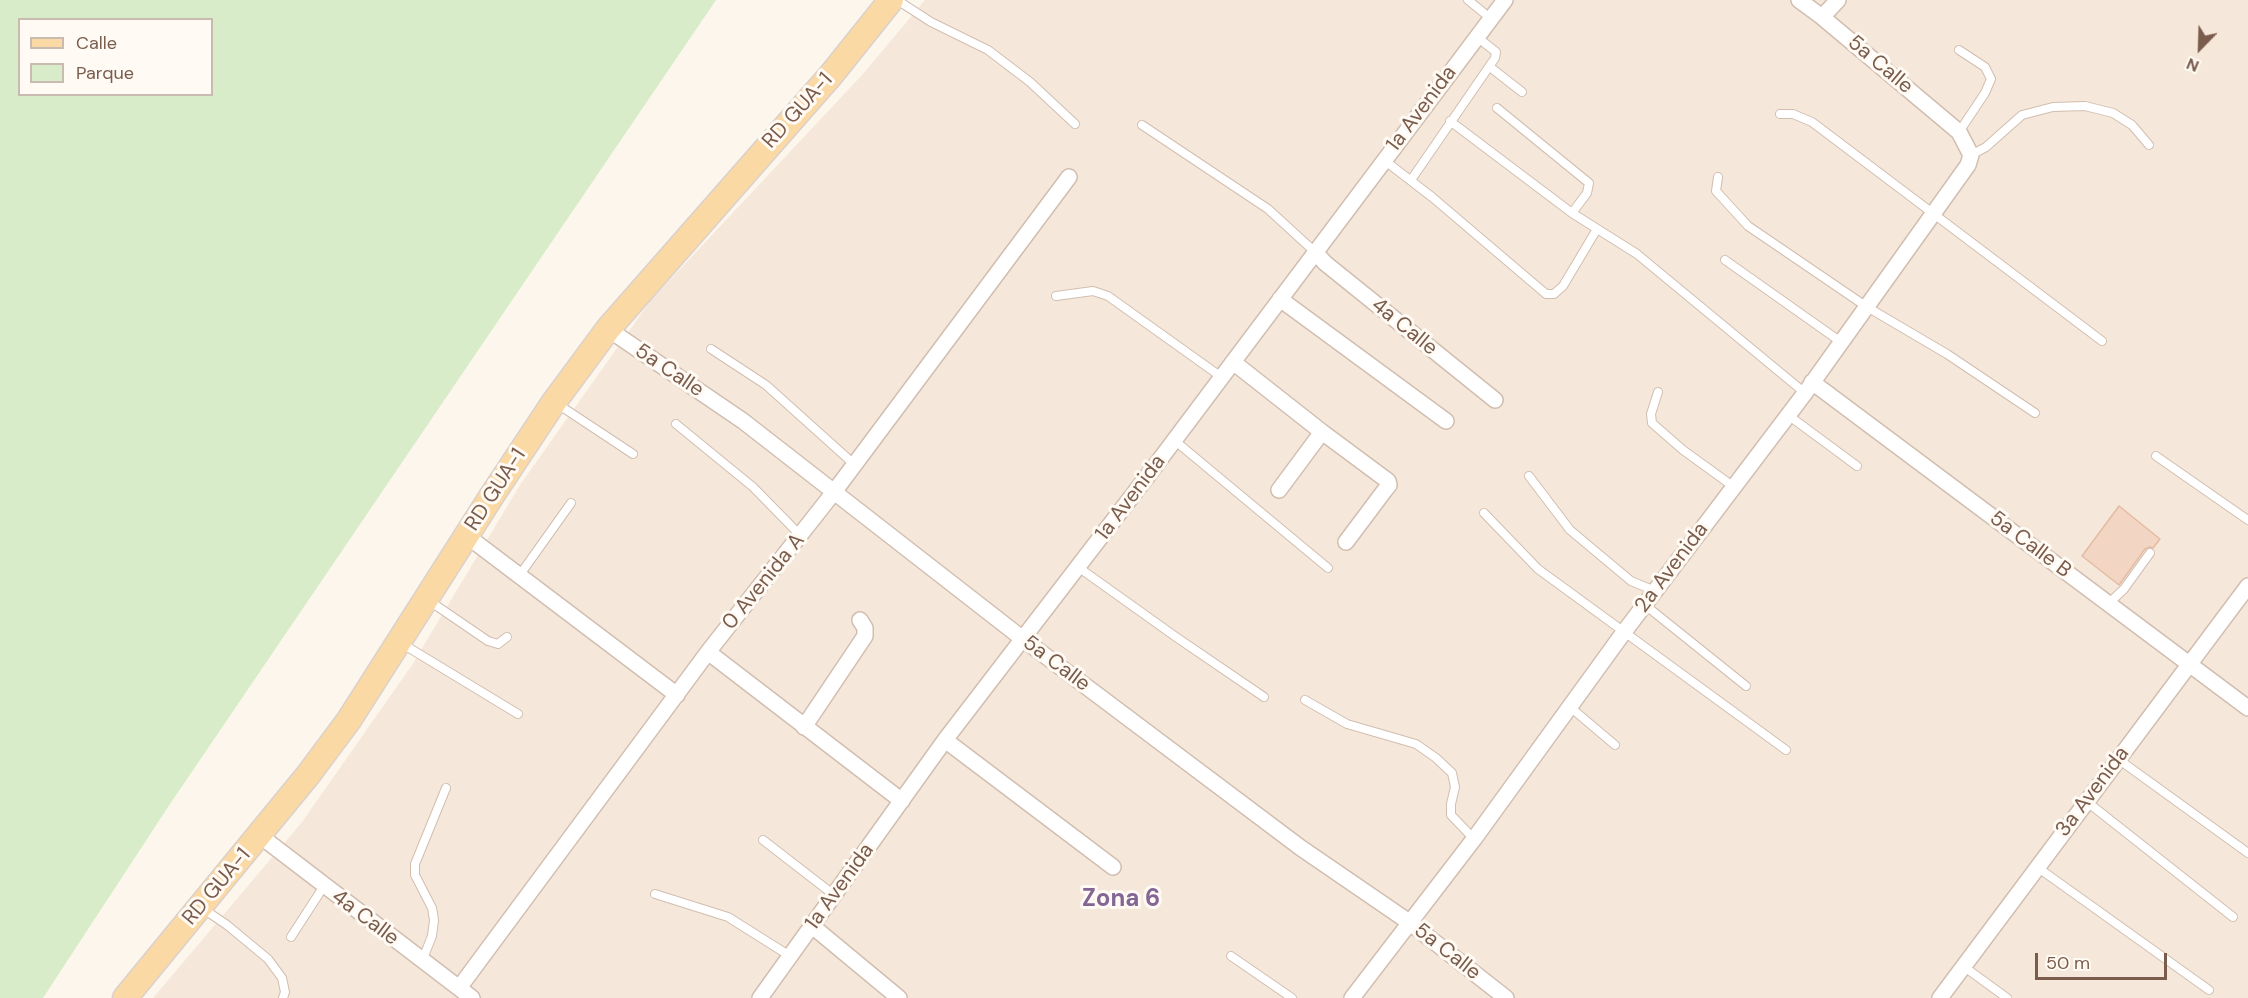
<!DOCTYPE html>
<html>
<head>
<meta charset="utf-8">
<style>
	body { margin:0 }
	#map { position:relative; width:2248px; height:998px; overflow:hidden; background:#fdf6ec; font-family:"DM Sans",sans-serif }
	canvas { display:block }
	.legend { position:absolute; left:18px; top:18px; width:195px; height:78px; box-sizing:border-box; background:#fffaf3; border:2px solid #cabbb1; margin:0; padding:8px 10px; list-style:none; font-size:18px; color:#7a5c4d }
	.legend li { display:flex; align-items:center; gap:12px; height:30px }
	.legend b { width:30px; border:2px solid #cabbb1 }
	.north { position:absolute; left:2170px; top:18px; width:60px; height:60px; -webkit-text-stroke:4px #fffaf3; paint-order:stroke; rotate:203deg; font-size:16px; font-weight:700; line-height:24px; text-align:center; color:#7a5c4d }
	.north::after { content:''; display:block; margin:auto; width:21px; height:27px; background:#7a5c4d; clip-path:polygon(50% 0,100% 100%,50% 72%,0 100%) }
	.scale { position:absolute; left:2035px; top:953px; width:132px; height:27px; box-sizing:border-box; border:3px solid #7a5c4d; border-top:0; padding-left:8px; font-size:18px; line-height:21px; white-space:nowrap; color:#7a5c4d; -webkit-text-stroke:4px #fffaf3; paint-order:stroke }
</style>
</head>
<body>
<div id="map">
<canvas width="2248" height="998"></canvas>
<ul class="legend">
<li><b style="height:8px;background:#fbd9a5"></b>Calle</li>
<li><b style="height:16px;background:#d8ecc9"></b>Parque</li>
</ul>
<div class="north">N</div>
<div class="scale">50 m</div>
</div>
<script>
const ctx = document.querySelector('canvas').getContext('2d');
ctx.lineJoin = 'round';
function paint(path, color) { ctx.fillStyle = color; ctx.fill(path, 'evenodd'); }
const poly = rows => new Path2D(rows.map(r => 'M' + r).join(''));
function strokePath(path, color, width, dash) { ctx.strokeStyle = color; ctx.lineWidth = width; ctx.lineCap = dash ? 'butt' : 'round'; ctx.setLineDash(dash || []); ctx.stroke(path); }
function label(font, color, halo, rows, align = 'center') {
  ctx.font = font + ' "DM Sans",sans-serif'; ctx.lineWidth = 6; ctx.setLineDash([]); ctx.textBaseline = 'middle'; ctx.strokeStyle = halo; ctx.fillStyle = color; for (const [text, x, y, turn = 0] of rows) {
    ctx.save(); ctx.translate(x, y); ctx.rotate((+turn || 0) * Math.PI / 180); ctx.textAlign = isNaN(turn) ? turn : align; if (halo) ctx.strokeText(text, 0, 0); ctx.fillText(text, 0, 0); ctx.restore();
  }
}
const residential = poly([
	[925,0,2248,0,2248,998,153,998,302,822,412,665,520,485,651,300,862,75]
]);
const green = poly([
	[0,0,716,0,168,807,43,998,0,998],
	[20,20,212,20,212,94,20,94]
]);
const building = poly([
	[2119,506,2160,539,2153,548,2150,547,2145,549,2119,585,2082,556,2119,506]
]);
const lane = poly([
	[897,0,931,22,988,50,1030,82,1075,124],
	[1468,0,1490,18],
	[1490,67,1522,92],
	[1497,108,1589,183,1587,193,1572,213],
	[1780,114,1793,114,1812,122,2102,341],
	[1450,121,1572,213,1637,254,1805,393],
	[1142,125,1268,209,1315,252],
	[1959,132,1985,93,1991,79,1985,67,1959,50],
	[1971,155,1986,147,2022,115,2053,107,2085,106,2113,113,2132,125,2149,145],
	[1384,160,1432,197,1546,294,1554,294,1563,286,1597,229],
	[1718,177,1716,191,1748,226,1867,307,1947,354,2035,413],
	[1411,180,1495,58,1496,52,1477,37],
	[1725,260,1841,342],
	[1056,296,1093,291,1108,296,1220,376],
	[711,349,766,385,855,465],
	[1658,392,1651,414,1652,423,1683,450,1734,487],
	[556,403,633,454],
	[1788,415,1857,466],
	[676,424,753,487,801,536],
	[1174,440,1328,568],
	[2156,456,2248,520],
	[1529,476,1570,530,1631,581,1655,591],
	[1484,513,1538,569,1786,750],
	[1078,567,1176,637,1264,697],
	[519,576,571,503],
	[428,600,488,641,498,644,507,637],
	[2108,604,2124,589,2150,553],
	[1645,605,1746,686],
	[401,643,518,714],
	[1305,700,1347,724,1416,744,1436,758,1452,773,1455,787,1451,804,1451,815,1474,839],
	[1570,707,1615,745],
	[2118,759,2248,853],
	[2086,801,2233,917],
	[763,840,834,895],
	[2037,867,2209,990],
	[655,894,728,917,790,956],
	[202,908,227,925,268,959,282,978,285,992,283,998],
	[291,937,324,886],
	[1231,956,1292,998],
	[422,961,432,936,434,920,432,908,415,875,415,864,446,788],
	[1963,966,2007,998]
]);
const street = poly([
	[1822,17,1838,0],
	[1315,252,1325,263,1495,400],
	[1280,299,1446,421],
	[608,329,743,421,1023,639,1301,848,1409,922,1506,998],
	[1233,362,1322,432,1388,481,1389,485,1385,490,1346,542],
	[1812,382,2248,708],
	[1279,490,1322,432],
	[467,536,677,695],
	[708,652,902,801],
	[804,727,865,636,865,628,860,620],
	[945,740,1113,867],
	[259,835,472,998],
	[811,925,899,998],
	[459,988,708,652,834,492,1069,177],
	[760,998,945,740,1146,478,1505,0],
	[1352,998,1474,839,1624,632,1805,393,1968,165,1971,155,1959,132,1822,17,1799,0],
	[1940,998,2248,586]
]);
const primary = poly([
	[125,998,308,775,349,720,491,497,554,402,608,329,831,75,891,0]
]);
const streetNames = [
	["5a Calle",1880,65,40],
	["1a Avenida",1422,109,-53],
	["RD GUA-1",798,111,-48],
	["4a Calle",1404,327,39],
	["5a Calle",669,371,34],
	["RD GUA-1",496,490,-57],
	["1a Avenida",1131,498,-53],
	["5a Calle B",2030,545,37],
	["2a Avenida",1672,568,-53],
	["0 Avenida A",764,582,-51],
	["5a Calle",1056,664,37],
	["3a Avenida",2093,792,-53],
	["RD GUA-1",217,887,-50],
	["1a Avenida",840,887,-54],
	["4a Calle",365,918,37],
	["5a Calle",1447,952,38]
];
const quarterNames = [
	["Zona 6",1121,900]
];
paint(residential, '#f5e8da');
paint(green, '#d8ecc9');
paint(building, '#f3d5c3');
strokePath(building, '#e6bba3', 1.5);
strokePath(lane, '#d1beb0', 10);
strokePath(street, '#d1beb0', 18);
strokePath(primary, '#dad1cd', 27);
strokePath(lane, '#fff', 8);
strokePath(street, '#fff', 15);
strokePath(primary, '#fbd9a5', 24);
label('21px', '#7a5c4d', '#fffaf3', streetNames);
label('bold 24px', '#846695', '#fffaf3', quarterNames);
</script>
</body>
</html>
